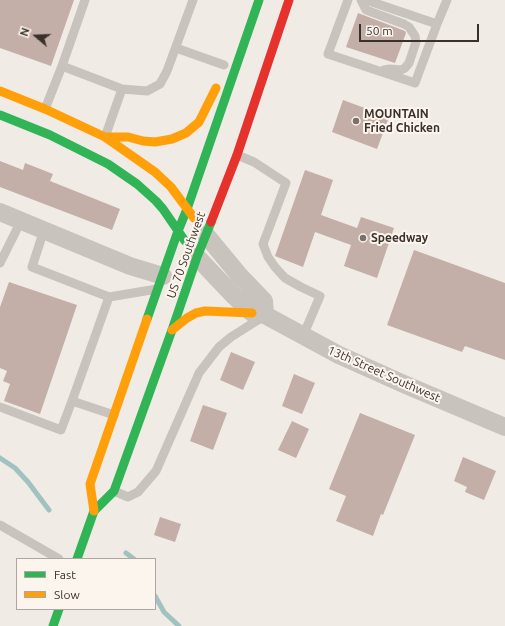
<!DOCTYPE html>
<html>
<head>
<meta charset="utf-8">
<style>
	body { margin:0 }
	#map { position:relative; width:505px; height:626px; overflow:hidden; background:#f0ebe5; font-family:Ubuntu,sans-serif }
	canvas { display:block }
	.legend { position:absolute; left:16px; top:558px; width:140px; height:52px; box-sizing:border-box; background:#fbf5ee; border:1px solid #aea6a0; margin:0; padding:5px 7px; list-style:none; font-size:12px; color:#3b302b }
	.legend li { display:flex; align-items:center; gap:8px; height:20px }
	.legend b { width:20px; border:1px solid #aea6a0 }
	.north { position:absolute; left:16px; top:16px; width:40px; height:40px; -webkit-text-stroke:3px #fbf5ee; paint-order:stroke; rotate:289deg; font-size:11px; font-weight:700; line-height:16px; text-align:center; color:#3b302b }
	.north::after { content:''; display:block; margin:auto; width:14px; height:18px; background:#3b302b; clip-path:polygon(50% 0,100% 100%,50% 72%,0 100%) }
	.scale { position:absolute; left:359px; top:24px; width:120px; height:18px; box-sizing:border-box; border:2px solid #3b302b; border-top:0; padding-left:5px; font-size:12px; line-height:14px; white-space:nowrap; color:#3b302b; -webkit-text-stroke:3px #fbf5ee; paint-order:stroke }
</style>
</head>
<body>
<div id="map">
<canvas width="505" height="626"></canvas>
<ul class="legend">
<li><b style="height:5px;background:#30b455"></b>Fast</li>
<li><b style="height:5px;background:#ff9f0a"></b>Slow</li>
</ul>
<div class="north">N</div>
<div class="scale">50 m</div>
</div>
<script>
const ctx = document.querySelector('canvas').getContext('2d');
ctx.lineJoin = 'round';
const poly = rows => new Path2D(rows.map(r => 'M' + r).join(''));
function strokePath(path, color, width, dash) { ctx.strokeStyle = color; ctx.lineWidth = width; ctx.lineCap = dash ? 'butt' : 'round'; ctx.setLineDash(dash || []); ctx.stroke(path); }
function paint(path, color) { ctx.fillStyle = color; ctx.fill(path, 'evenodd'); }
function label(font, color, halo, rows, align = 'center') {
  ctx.font = font + ' Ubuntu,sans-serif'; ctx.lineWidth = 4; ctx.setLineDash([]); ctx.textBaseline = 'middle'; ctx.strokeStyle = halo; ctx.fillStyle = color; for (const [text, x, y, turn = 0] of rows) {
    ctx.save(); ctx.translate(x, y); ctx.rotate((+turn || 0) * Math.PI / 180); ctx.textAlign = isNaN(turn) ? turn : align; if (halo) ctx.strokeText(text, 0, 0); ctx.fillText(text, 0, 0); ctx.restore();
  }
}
const stream = poly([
	[0,458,15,468,28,482,49,510],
	[126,553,134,559],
	[155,596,164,612,179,626]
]);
const building = poly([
	[0,0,74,0,51,66,0,48],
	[358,13,405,31,406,33,395,63,346,47],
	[343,100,389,117,377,149,332,132],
	[0,161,23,170,25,163,53,174,50,181,120,209,112,230,0,187],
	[305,170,333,180,321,215,357,228,361,217,394,228,377,278,344,266,351,245,315,232,303,267,275,256],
	[414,250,505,283,505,360,465,346,462,352,387,325],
	[9,282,77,305,40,414,4,401,10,384,3,381,7,371,0,368,0,307],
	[231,352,255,362,243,390,220,380],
	[294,374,315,383,302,414,282,406],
	[203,405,227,413,213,450,190,441],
	[360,413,415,435,383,515,381,514,373,536,336,521,346,496,329,489],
	[292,421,309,429,296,458,278,450],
	[463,457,496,471,484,500,465,492,467,487,454,481],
	[160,517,181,524,175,542,154,535]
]);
const lane = poly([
	[85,0,62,66,122,89],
	[348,0,328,54,415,83,437,24,366,0],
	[361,0,366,10,404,24,409,27,415,36,416,42,409,63,405,68,401,70,390,69,384,70],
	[437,24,447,0],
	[176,48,224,65],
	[45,109,62,66],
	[105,137,122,89,147,91,160,84,167,71,193,0],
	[237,155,254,162,286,183,263,244,268,257,275,267,285,278,301,287,320,296,303,336],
	[44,230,32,267,109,297,72,401,114,415],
	[0,263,21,221],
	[109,297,157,289],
	[0,407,61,430,72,401],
	[114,491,128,497,138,492,156,471,199,373,219,347,231,337,261,318],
	[0,525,59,559]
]);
const street = poly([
	[0,212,130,266,163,276],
	[206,235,239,275,264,301,265,315],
	[197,257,234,296,252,313,265,315,339,355,406,385,505,427]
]);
const fast = poly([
	[0,115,50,135,108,164,137,184,156,201,163,209,185,241],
	[147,319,178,231,187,209,259,0],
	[77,559,94,511,114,491,172,330,197,257,211,222],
	[53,626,59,609]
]);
const slow = poly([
	[0,91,45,109,105,137,155,172,171,187,194,218],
	[105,137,128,137,143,141,155,142,172,139,186,133,199,122,216,88],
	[172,330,187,318,196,313,205,311,252,313],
	[94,511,90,484,147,319]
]);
const jam = poly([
	[211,222,237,155,289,0]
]);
const markers = [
	[356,121,4,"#7a716c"],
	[363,238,4,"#7a716c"]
];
const poiNames = [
	["MOUNTAIN",364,114],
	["Fried Chicken",364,128],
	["Speedway",371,238]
];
const streetNames = [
	["US 70 Southwest",186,255,-70],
	["13th Street Southwest",384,374,24]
];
strokePath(stream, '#a1c2c1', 5);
paint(building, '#c3afa7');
strokePath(lane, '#c9c3be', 9);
strokePath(street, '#c9c3be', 18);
strokePath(fast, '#30b455', 9);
strokePath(slow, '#ff9f0a', 9);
strokePath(jam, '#e5322d', 9);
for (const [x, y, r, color] of markers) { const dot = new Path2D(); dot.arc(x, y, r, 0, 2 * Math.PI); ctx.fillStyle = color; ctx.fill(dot); strokePath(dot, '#fbf5ee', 1.5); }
label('bold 12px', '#3b302b', '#fbf5ee', poiNames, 'left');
label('12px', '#3b302b', '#fbf5ee', streetNames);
</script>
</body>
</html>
